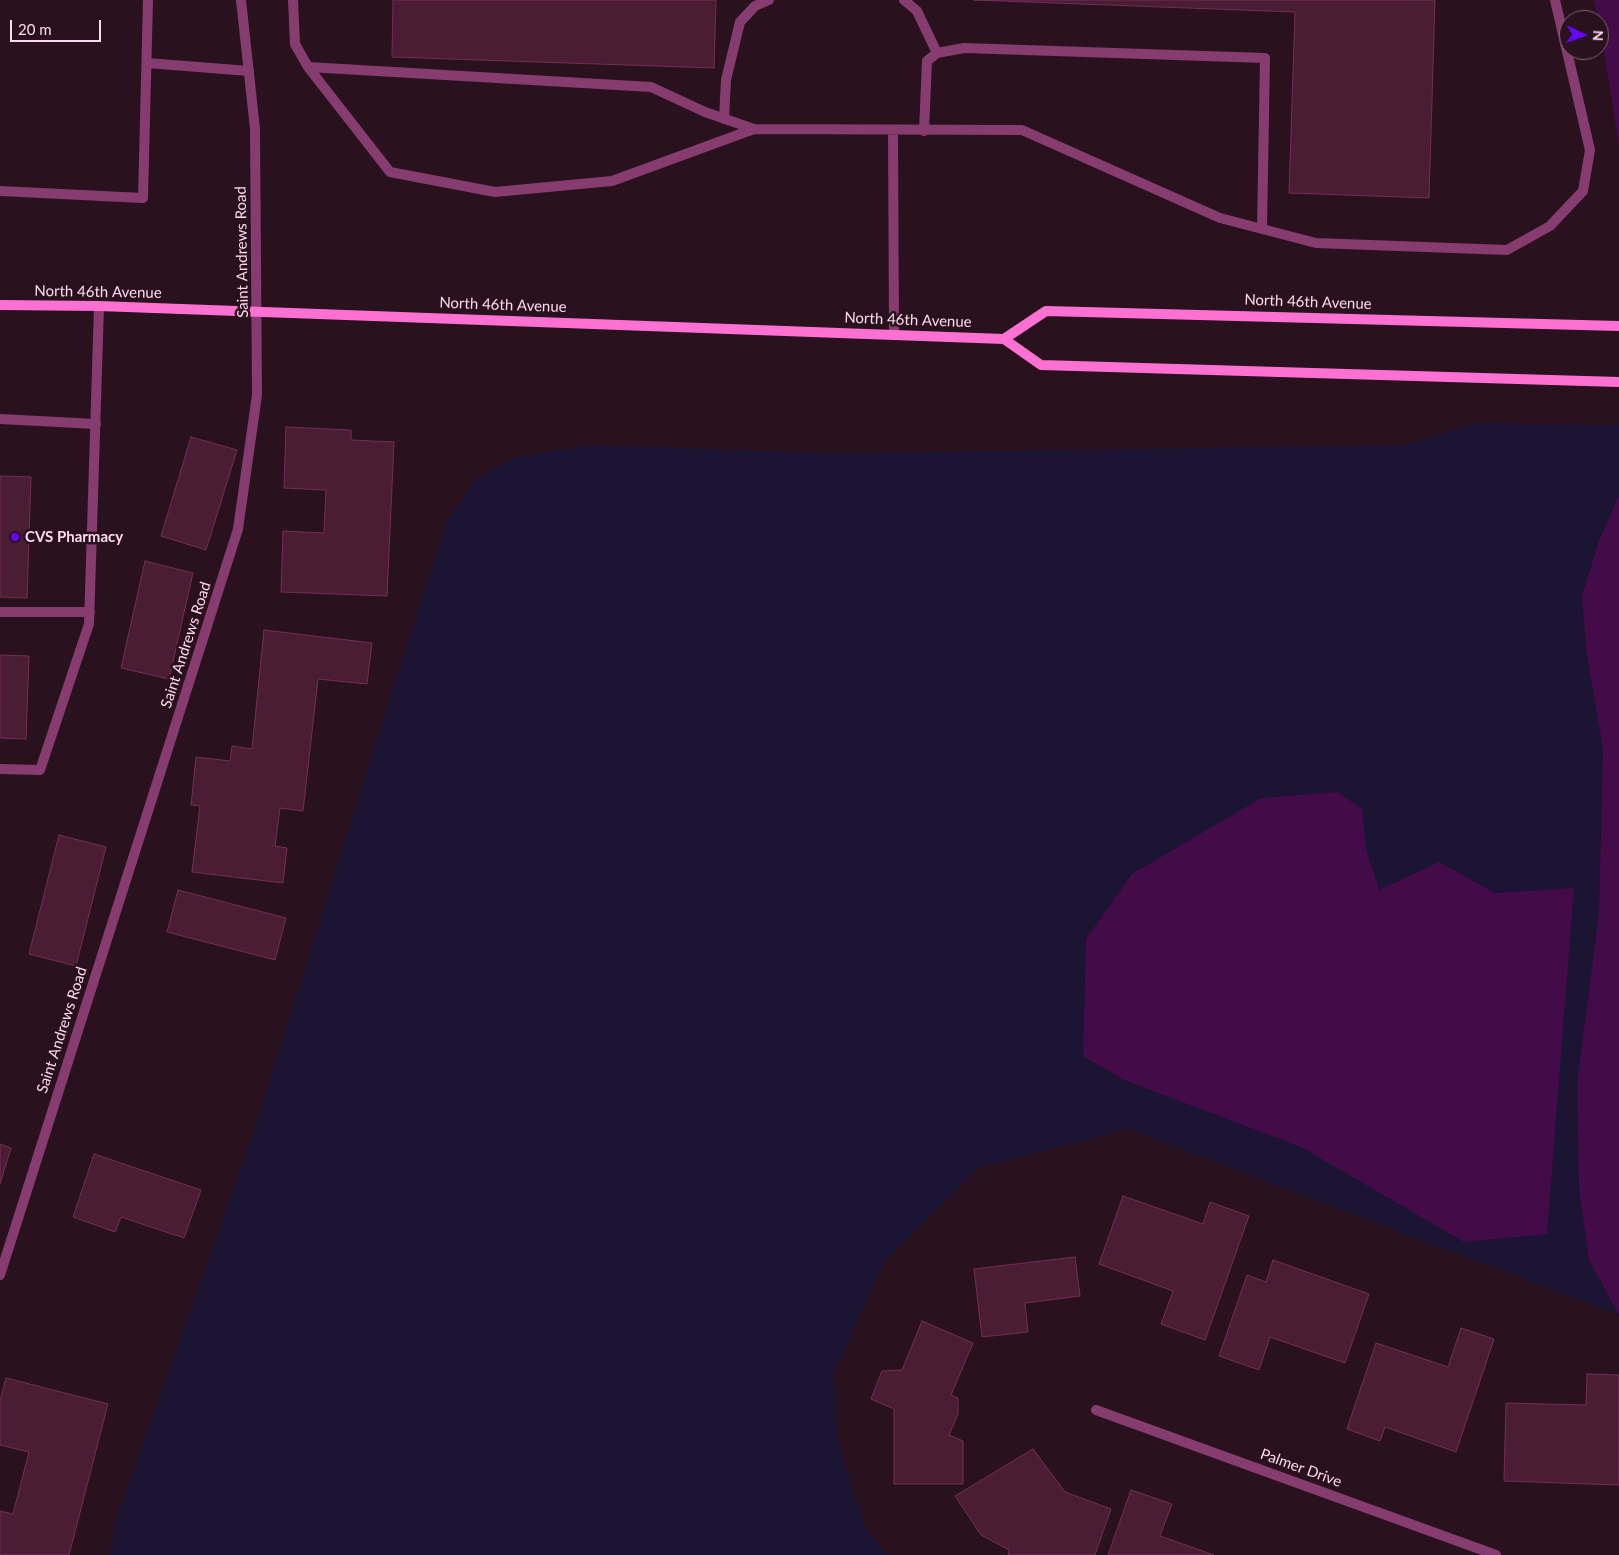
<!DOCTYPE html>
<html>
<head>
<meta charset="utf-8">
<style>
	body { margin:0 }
	#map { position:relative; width:1619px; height:1555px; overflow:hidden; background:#29111e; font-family:Lato,sans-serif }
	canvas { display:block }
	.north { position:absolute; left:1559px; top:10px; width:50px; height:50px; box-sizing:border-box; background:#29111e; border:1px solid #7f6172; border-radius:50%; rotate:93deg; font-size:14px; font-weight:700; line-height:20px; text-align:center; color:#ffd9ef }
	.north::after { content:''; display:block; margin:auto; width:18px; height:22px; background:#6607fc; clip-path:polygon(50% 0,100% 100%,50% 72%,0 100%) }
	.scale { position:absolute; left:10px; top:20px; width:91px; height:22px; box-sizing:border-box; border:2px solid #ffd9ef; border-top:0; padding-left:6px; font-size:15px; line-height:18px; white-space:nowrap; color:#ffd9ef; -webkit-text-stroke:4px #29111e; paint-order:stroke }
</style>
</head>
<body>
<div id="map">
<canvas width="1619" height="1555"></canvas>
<div class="north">N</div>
<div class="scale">20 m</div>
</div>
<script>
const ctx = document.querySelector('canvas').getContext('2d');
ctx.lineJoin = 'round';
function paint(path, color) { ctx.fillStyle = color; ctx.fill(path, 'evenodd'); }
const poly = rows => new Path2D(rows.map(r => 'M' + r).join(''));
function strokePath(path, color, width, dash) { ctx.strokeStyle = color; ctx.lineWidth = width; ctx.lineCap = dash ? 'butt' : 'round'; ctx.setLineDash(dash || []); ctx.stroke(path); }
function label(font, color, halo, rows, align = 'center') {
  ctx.font = font + ' Lato,sans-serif'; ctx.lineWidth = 5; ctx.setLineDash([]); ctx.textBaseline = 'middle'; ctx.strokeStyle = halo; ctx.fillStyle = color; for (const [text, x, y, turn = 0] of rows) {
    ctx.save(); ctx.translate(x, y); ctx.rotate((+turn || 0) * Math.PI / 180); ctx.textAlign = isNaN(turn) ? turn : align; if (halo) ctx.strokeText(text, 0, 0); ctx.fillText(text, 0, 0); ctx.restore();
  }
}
const green = poly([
	[1477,423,1619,425,1619,495,1599,541,1582,595,1586,649,1603,749,1599,913,1577,1083,1579,1190,1589,1260,1619,1315,1128,1129,979,1168,884,1262,834,1373,837,1438,865,1527,887,1555,109,1555,118,1514,253,1134,397,675,448,518,476,479,514,458,586,445,839,453,1405,445]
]);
const water = poly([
	[1594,0,1619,0,1619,147,1599,20],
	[1619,495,1619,1315,1589,1260,1579,1190,1577,1083,1599,913,1603,749,1586,649,1582,595,1599,541],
	[1338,792,1362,809,1366,849,1379,890,1439,862,1495,893,1574,888,1547,1234,1464,1242,1301,1147,1124,1080,1083,1056,1086,939,1132,874,1261,798]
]);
const building = poly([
	[393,0,716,0,714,68,392,57,393,0],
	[974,0,1435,0,1429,198,1289,193,1295,12,974,0],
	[286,427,351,430,351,440,394,442,387,596,281,592,283,531,324,533,326,490,284,488,286,427],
	[191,437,237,450,206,550,161,536,191,437],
	[0,476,31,477,27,598,0,597,0,476],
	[145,561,193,573,169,679,121,668,145,561],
	[264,630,372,643,367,684,318,679,303,811,280,808,275,846,287,848,283,883,192,872,200,806,191,805,196,757,230,761,232,746,252,749,264,630],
	[0,655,29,656,26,739,0,738,0,655],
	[59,835,106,847,76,966,29,954,59,835],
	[178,890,286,918,275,960,167,932,178,890],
	[0,1144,11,1148,0,1184,0,1144],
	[94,1154,201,1190,184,1238,121,1217,115,1232,73,1217,94,1154],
	[1123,1196,1203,1224,1210,1202,1249,1216,1205,1340,1161,1324,1173,1291,1099,1264,1123,1196],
	[1075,1257,1080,1296,1025,1303,1028,1332,982,1337,974,1269,1075,1257],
	[1273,1260,1369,1294,1345,1363,1270,1337,1259,1370,1219,1356,1247,1275,1266,1282,1273,1260],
	[922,1321,973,1343,951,1395,958,1398,958,1414,949,1435,963,1441,963,1484,894,1484,894,1409,871,1399,882,1371,902,1370,922,1321],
	[1461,1328,1494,1339,1456,1452,1385,1427,1380,1441,1347,1429,1376,1343,1448,1367,1461,1328],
	[1587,1374,1619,1375,1619,1485,1504,1481,1506,1403,1586,1405,1587,1374],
	[6,1378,108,1404,69,1555,0,1555,0,1511,13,1514,29,1452,0,1445,0,1401,6,1378],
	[1033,1449,1065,1492,1111,1509,1095,1555,1008,1555,1009,1550,981,1535,955,1496,1033,1449],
	[1131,1490,1172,1504,1160,1536,1214,1555,1108,1555,1131,1490]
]);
const lane = poly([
	[293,0,295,44,308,67,651,87,705,112,754,129,1022,130,1220,218,1316,243,1507,250,1550,226,1583,191,1590,150,1555,0],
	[904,0,917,11,937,53],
	[147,63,249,71],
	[308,67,390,172,495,192,612,181,754,129],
	[724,119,726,80,740,22,755,6,769,0],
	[893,131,894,334],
	[924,131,927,61,937,53,964,48,1265,58,1262,229],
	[0,191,143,198,148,0],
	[0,419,96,424],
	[0,612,90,612],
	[0,769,40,770,89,624,99,306]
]);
const street = poly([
	[0,1275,238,529,257,395,255,129,241,0],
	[1096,1410,1496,1555]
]);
const secondary = poly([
	[0,305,99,306,1004,339,1041,365,1619,382],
	[1004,339,1046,311,1619,326]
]);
const markers = [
	[15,537,5,"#6607fc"]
];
const streetNames = [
	["Saint Andrews Road",242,252,-91],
	["North 46th Avenue",98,292,1],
	["North 46th Avenue",1308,302,2],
	["North 46th Avenue",503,305,2],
	["North 46th Avenue",908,320,2],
	["Saint Andrews Road",186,645,-72],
	["Saint Andrews Road",62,1030,-72],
	["Palmer Drive",1301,1468,20]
];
const poiNames = [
	["CVS Pharmacy",25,537]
];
paint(green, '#1b1433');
paint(water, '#430b47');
paint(building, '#4a1d34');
strokePath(building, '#752f53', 1);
strokePath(lane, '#873c6f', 10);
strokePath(street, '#873c6f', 10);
strokePath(secondary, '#fe71d2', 10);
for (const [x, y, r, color] of markers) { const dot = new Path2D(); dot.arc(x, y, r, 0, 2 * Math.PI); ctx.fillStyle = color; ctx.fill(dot); strokePath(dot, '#29111e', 2); }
label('15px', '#ffd9ef', '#29111e', streetNames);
label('bold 15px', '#ffd9ef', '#29111e', poiNames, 'left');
</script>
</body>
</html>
